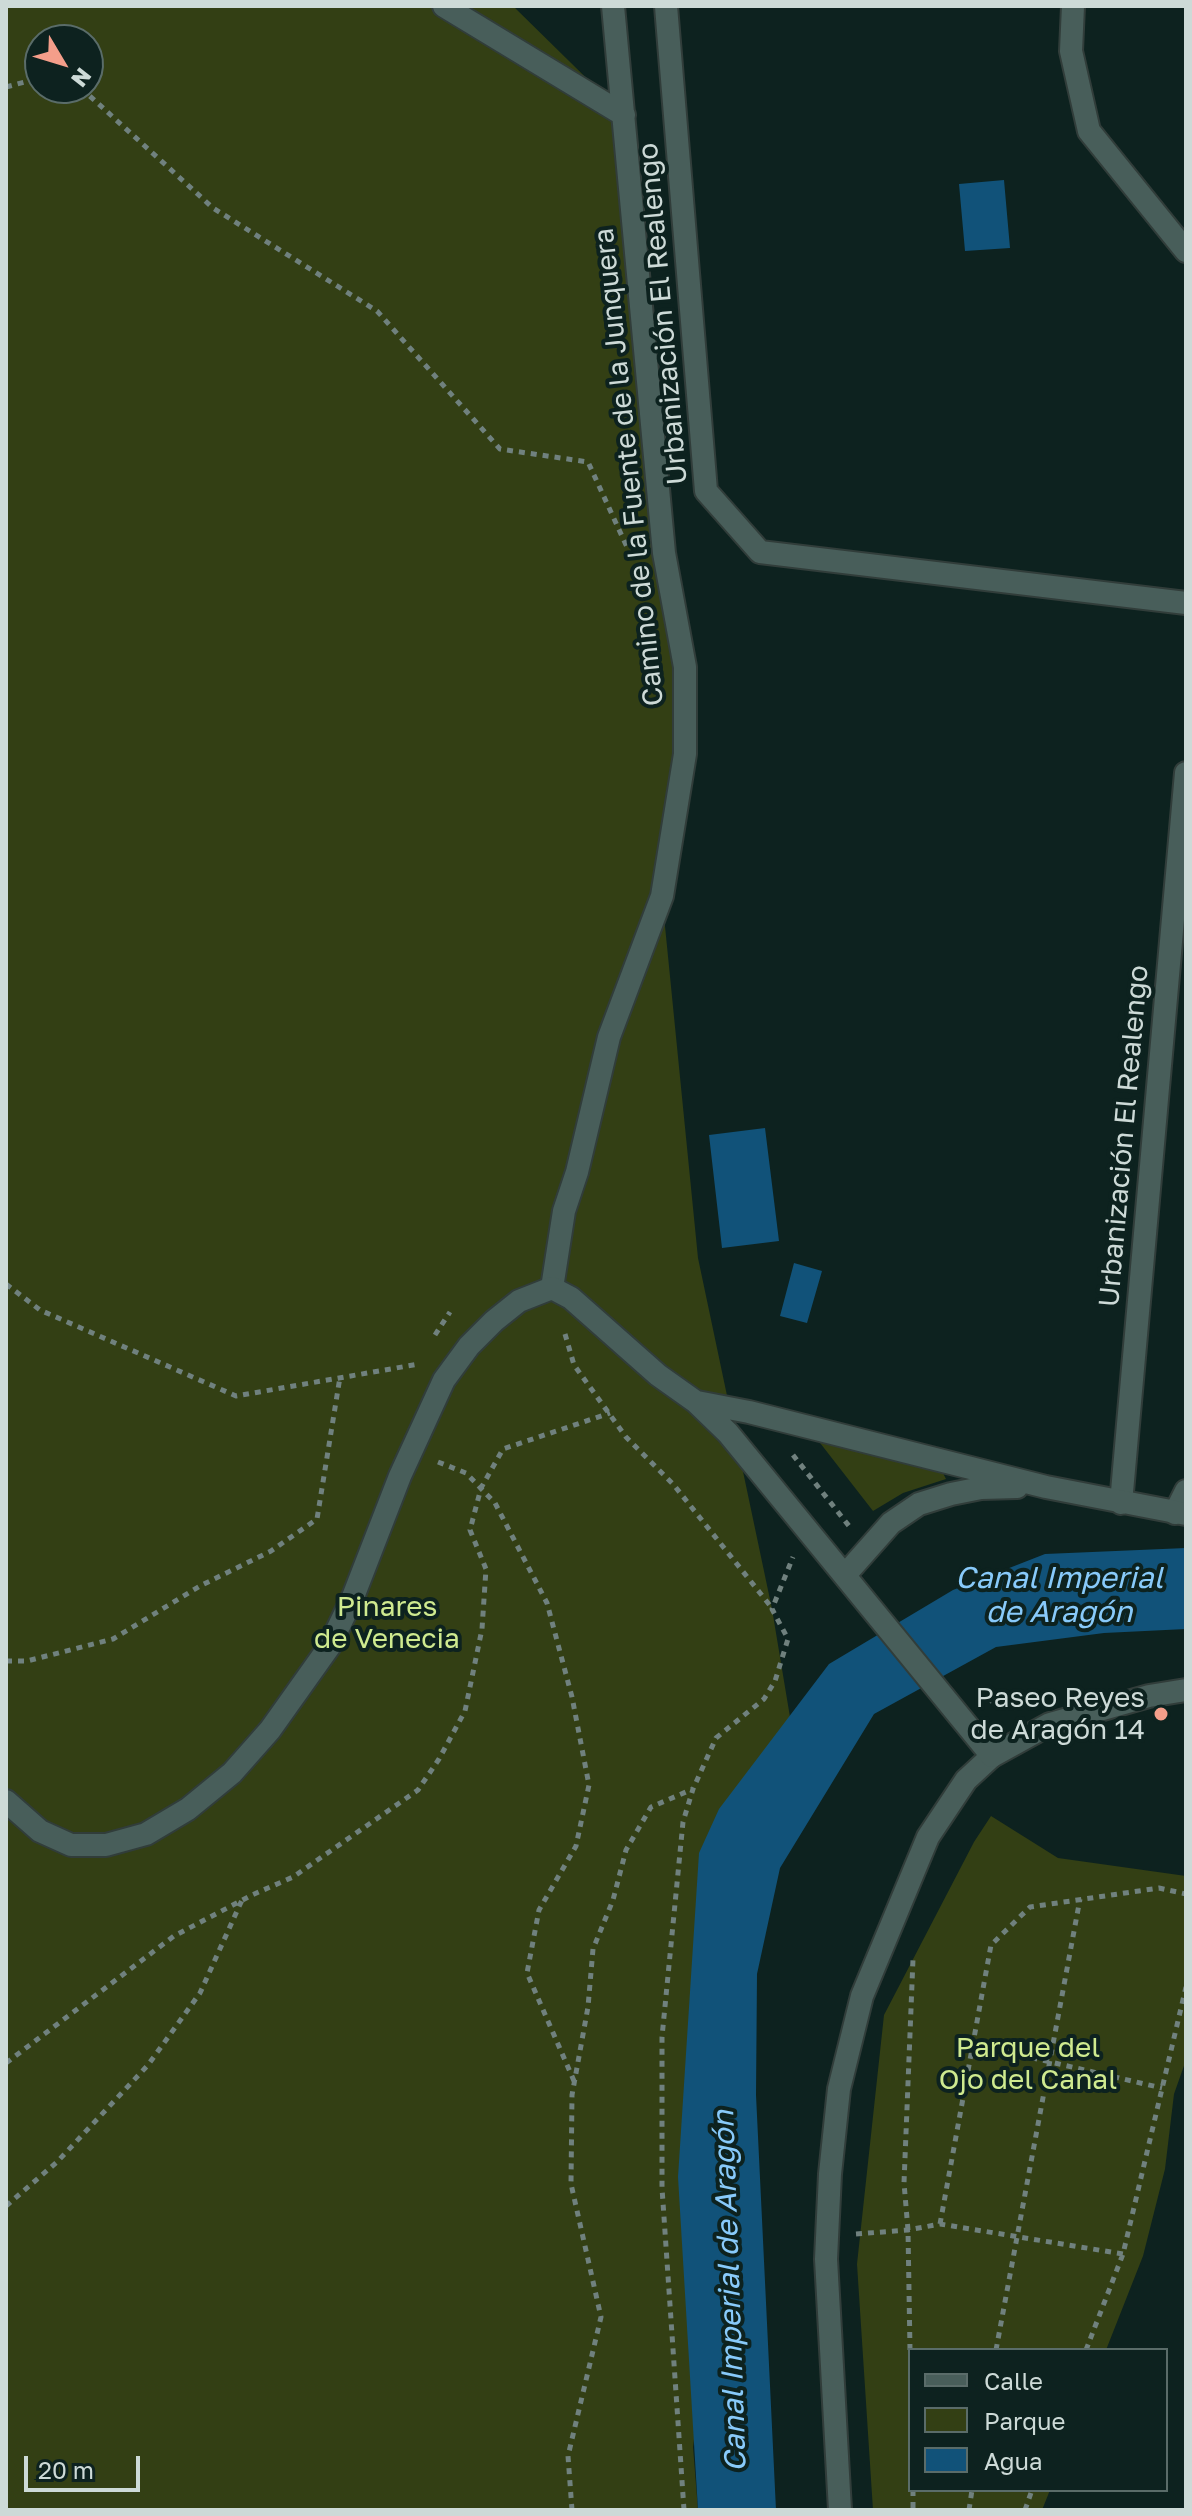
<!DOCTYPE html>
<html>
<head>
<meta charset="utf-8">
<style>
	body { margin:0 }
	#map { position:relative; width:1192px; height:2516px; overflow:hidden; background:#0d221f; font-family:"Golos Text",sans-serif }
	canvas { display:block }
	.frame { position:absolute; inset:0; border:8px solid #cddad7; pointer-events:none }
	.legend { position:absolute; left:908px; top:2348px; width:260px; height:144px; box-sizing:border-box; background:#0d221f; border:2px solid #5a6c69; margin:0; padding:10px 14px; list-style:none; font-size:24px; color:#cddad7 }
	.legend li { display:flex; align-items:center; gap:16px; height:40px }
	.legend b { width:40px; border:2px solid #5a6c69 }
	.north { position:absolute; left:24px; top:24px; width:80px; height:80px; box-sizing:border-box; background:#0d221f; border:2px solid #5a6c69; border-radius:50%; rotate:128deg; font-size:22px; font-weight:700; line-height:32px; text-align:center; color:#cddad7 }
	.north::after { content:''; display:block; margin:auto; width:28px; height:36px; background:#f49e8a; clip-path:polygon(50% 0,100% 100%,50% 72%,0 100%) }
	.scale { position:absolute; left:24px; top:2456px; width:116px; height:36px; box-sizing:border-box; border:4px solid #cddad7; border-top:0; padding-left:10px; font-size:24px; line-height:28px; white-space:nowrap; color:#cddad7; -webkit-text-stroke:6px #0d221f; paint-order:stroke }
</style>
</head>
<body>
<div id="map">
<canvas width="1192" height="2516"></canvas>
<div class="frame"></div>
<ul class="legend">
<li><b style="height:10px;background:#485e5a"></b>Calle</li>
<li><b style="height:22px;background:#333f14"></b>Parque</li>
<li><b style="height:22px;background:#115279"></b>Agua</li>
</ul>
<div class="north">N</div>
<div class="scale">20 m</div>
</div>
<script>
const ctx = document.querySelector('canvas').getContext('2d');
ctx.lineJoin = 'round';
function paint(path, color) { ctx.fillStyle = color; ctx.fill(path, 'evenodd'); }
const poly = rows => new Path2D(rows.map(r => 'M' + r).join(''));
function strokePath(path, color, width, dash) { ctx.strokeStyle = color; ctx.lineWidth = width; ctx.lineCap = dash ? 'butt' : 'round'; ctx.setLineDash(dash || []); ctx.stroke(path); }
function label(font, color, halo, rows, align = 'center') {
  ctx.font = font + ' "Golos Text",sans-serif'; ctx.lineWidth = 8; ctx.setLineDash([]); ctx.textBaseline = 'middle'; ctx.strokeStyle = halo; ctx.fillStyle = color; for (const [text, x, y, turn = 0] of rows) {
    ctx.save(); ctx.translate(x, y); ctx.rotate((+turn || 0) * Math.PI / 180); ctx.textAlign = isNaN(turn) ? turn : align; if (halo) ctx.strokeText(text, 0, 0); ctx.fillText(text, 0, 0); ctx.restore();
  }
}
const green = poly([
	[6,6,513,6,624,115,685,667,662,896,698,1258,772,1609,790,1717,693,2447,698,2510,6,2510],
	[40,40,88,40,88,88,40,88],
	[817,1439,943,1473,946,1479,903,1493,873,1511],
	[991,1816,1058,1858,1186,1876,1186,2060,1174,2094,1165,2169,1143,2256,1106,2350,910,2350,910,2490,1050,2490,1042,2510,873,2510,857,2264,884,2015,974,1842]
]);
const water = poly([
	[1004,180,1010,248,965,251,959,184],
	[765,1128,779,1241,722,1248,709,1135],
	[794,1263,822,1271,807,1323,780,1316],
	[1186,1548,1186,1629,1104,1633,996,1647,874,1714,780,1868,757,1974,756,2095,776,2510,698,2510,678,2177,699,1853,719,1809,829,1664,953,1590,1045,1554]
]);
const path = poly([
	[6,87,40,78],
	[81,88,213,208,377,311,500,449,588,462,632,558],
	[6,1284,40,1310,236,1396,419,1364],
	[565,1334,574,1365,626,1437,673,1484,772,1608],
	[435,1335,450,1312],
	[793,1455,849,1526],
	[438,1462,466,1473,495,1503,547,1603,572,1697,589,1785,576,1846,539,1910,527,1973,574,2081],
	[6,1661,27,1661,113,1639,200,1586,271,1551,317,1519,340,1377],
	[988,1698,994,1703,1016,1708],
	[973,2044,1162,2088],
	[6,2063,174,1936,252,1895,293,1877,418,1790,439,1759,465,1711,482,1629,486,1569,470,1530,481,1488,503,1449,610,1413],
	[6,2206,57,2162,148,2065,200,1993,242,1900],
	[940,2224,991,1945,1030,1907,1159,1888,1186,1894],
	[856,2234,908,2230,940,2224,1123,2254],
	[910,2350,908,2230,904,2183,913,1959],
	[996,2350,1080,1899],
	[1086,2350,1123,2254,1186,1987],
	[913,2490,913,2510],
	[572,2510,568,2456,601,2317,571,2184,572,2095,588,2007,593,1949,613,1900,626,1850,651,1807,693,1789],
	[684,2510,662,2188,662,2037,683,1822,693,1789,716,1738,764,1699,775,1681,788,1639,772,1609,793,1557],
	[969,2510,972,2490],
	[1025,2510,1032,2490]
]);
const service = poly([
	[666,6,706,491,760,552,1186,603],
	[1073,6,1071,51,1089,131,1186,251],
	[1121,1503,1186,773],
	[1175,1513,1186,1491]
]);
const minor = poly([
	[444,6,624,115],
	[552,1288,564,1211,577,1172,609,1037,662,896,685,754,685,667,664,553,613,6],
	[840,2510,826,2259,830,2174,839,2089,862,1996,928,1837,966,1780,992,1756]
]);
const tertiary = poly([
	[697,1402,749,1412,1046,1487,1186,1514],
	[845,1575,891,1523,919,1504,951,1494,981,1488,1017,1487],
	[6,1801,40,1831,71,1845,106,1845,146,1834,188,1809,232,1773,270,1730,329,1647,353,1597,400,1476,444,1380,469,1346,494,1321,519,1301,552,1288,571,1298,658,1375,696,1402,728,1433,992,1756,1050,1724,1149,1696,1186,1690]
]);
const markers = [
	[1161,1714,8,"#f49e8a"]
];
const streetNames = [
	["Urbanización El Realengo",663,314,-95],
	["Camino de la Fuente de la Junquera",629,467,-96],
	["Urbanización El Realengo",1124,1136,-85]
];
const parkNames = [
	["Pinares",387,1607],
	["de Venecia",387,1639],
	["Parque del",1028,2048],
	["Ojo del Canal",1028,2080]
];
const poiNames = [
	["Paseo Reyes",1145,1698],
	["de Aragón 14",1145,1730]
];
const waterNames = [
	["Canal Imperial",1059,1578],
	["de Aragón",1059,1612],
	["Canal Imperial de Aragón",730,2291,-92]
];
paint(green, '#333f14');
paint(water, '#115279');
strokePath(service, '#313d3a', 26);
strokePath(minor, '#313d3a', 26);
strokePath(tertiary, '#313d3a', 26);
strokePath(path, '#70817e', 5, [6, 6]);
strokePath(service, '#485e5a', 22);
strokePath(minor, '#485e5a', 22);
strokePath(tertiary, '#485e5a', 22);
for (const [x, y, r, color] of markers) { const dot = new Path2D(); dot.arc(x, y, r, 0, 2 * Math.PI); ctx.fillStyle = color; ctx.fill(dot); strokePath(dot, '#0d221f', 3); }
label('28px', '#cddad7', '#0d221f', streetNames);
label('28px', '#cfea8f', '#0d221f', parkNames);
label('28px', '#cddad7', '#0d221f', poiNames, 'right');
label('italic 30px', '#88cafa', '#0d221f', waterNames);
</script>
</body>
</html>
